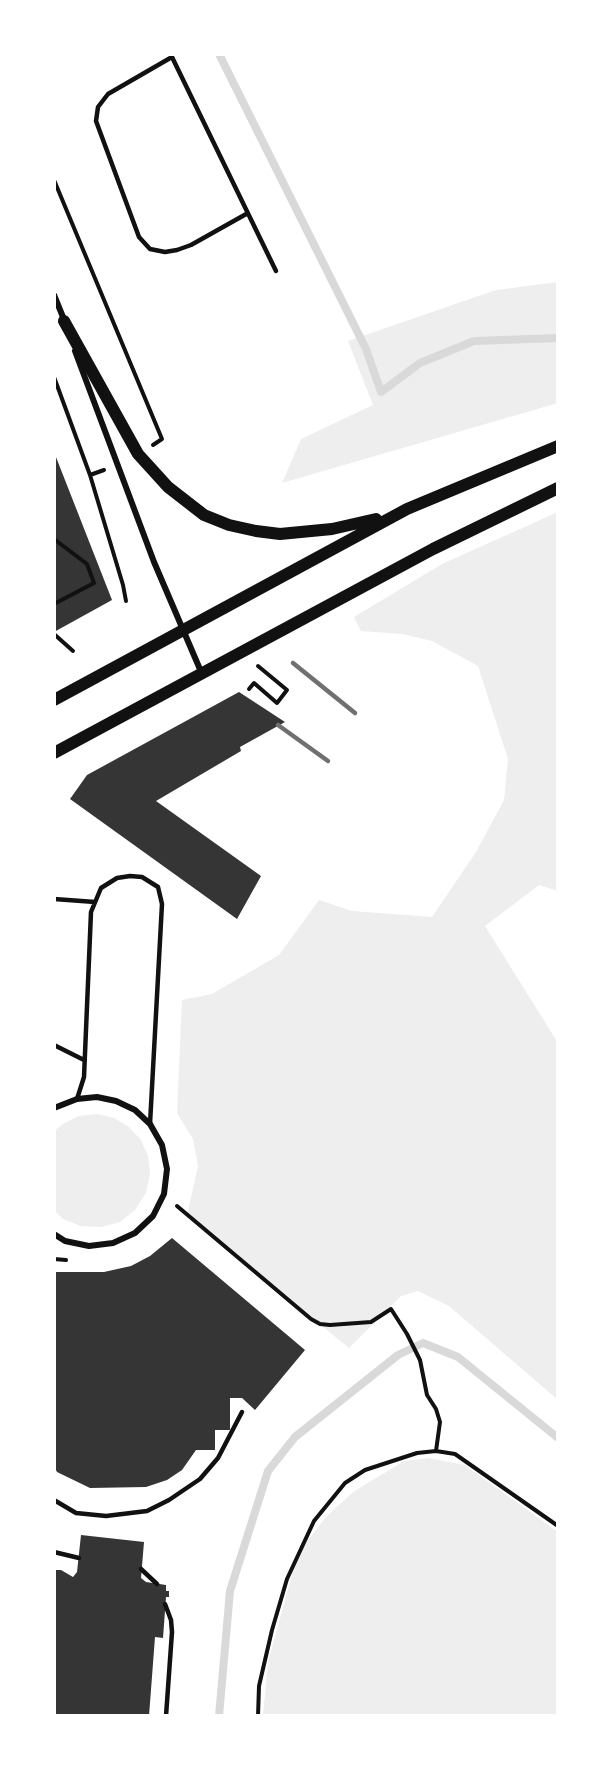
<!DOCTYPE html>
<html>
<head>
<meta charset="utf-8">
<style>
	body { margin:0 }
	#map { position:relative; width:612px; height:1770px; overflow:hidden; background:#fff; font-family:"Roboto Condensed",sans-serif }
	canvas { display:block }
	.frame { position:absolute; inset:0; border:56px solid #fff; pointer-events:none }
</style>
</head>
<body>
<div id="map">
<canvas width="612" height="1770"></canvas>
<div class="frame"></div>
</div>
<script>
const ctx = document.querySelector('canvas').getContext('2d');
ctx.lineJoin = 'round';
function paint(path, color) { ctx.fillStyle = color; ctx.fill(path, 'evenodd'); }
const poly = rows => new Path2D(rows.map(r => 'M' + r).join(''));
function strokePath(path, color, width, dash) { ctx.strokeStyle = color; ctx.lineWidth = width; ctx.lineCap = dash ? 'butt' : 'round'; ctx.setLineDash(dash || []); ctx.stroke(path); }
const green = poly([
	[558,282,558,403,282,483,301,439,373,405,348,341,496,290],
	[558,512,558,891,539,885,485,926,558,1043,558,1400,449,1306,418,1291,401,1296,349,1348,187,1216,198,1166,193,1139,177,1113,182,1000,212,994,279,955,319,900,352,911,432,917,476,852,504,800,508,759,478,666,432,641,402,634,361,631,354,617,442,564],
	[97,1114,114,1118,129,1127,141,1140,148,1156,150,1174,146,1193,135,1210,120,1222,101,1227,81,1226,63,1219,54,1210,54,1131,63,1124,79,1116],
	[429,1458,465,1465,558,1532,558,1716,263,1716,268,1662,298,1553,326,1517,353,1492,404,1461]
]);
const stream = poly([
	[219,54,366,349,381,392,420,363,474,341,558,338],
	[219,1716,230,1591,268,1471,295,1437,398,1355,423,1343,458,1357,558,1438]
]);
const building = poly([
	[54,452,112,600,54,632],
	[239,692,285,722,240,747,241,751,156,801,261,876,237,919,70,799,87,775],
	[172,1238,305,1350,255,1410,242,1398,230,1398,230,1430,215,1430,215,1450,196,1450,182,1470,167,1480,146,1487,90,1488,57,1472,54,1466,54,1272,104,1272,131,1266,150,1256],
	[81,1535,144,1542,141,1578,146,1582,166,1585,166,1591,169,1591,169,1597,166,1597,163,1638,155,1637,149,1716,54,1716,54,1570,61,1570,73,1577,77,1572]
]);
const path = poly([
	[54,180,162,439,153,445],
	[54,377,90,475,123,585,126,601],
	[90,475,104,470],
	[54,539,87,564,94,583,54,604],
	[54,634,73,651],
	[249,689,254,683,277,703,287,690,258,666],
	[177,1206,311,1319,320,1324,330,1325,371,1322,391,1309,407,1334,420,1360,427,1395,436,1409,440,1422,436,1451],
	[54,1259,66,1260],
	[258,1716,259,1686,272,1630,287,1579,314,1521,345,1483,365,1470,417,1453,436,1451,455,1454,558,1526]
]);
const service = poly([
	[171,55,276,271],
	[172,57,108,94,98,107,96,121,139,237,150,249,165,252,177,250,191,245,248,213],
	[54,899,95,902],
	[54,1045,84,1060],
	[77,1099,84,1077,91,912,101,888,117,878,130,876,142,877,158,887,162,904,150,1124],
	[54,1500,76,1513,106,1516,147,1511,169,1500,200,1479,218,1458,242,1412],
	[54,1552,79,1558],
	[141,1569,157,1584],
	[165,1604,171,1620,172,1632,166,1716]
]);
const minor = poly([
	[54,295,65,322],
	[75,351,154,562,202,674],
	[54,1108,77,1099,97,1097,116,1101,135,1110,150,1124,162,1145,167,1169,164,1194,153,1216,135,1233,113,1243,89,1246,65,1241,54,1234]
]);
const secondary = poly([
	[64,321,138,454,168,487,204,515,229,525,256,531,280,534,332,529,376,519],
	[54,700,407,509,558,446],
	[54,753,433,549,558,488]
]);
const rail = poly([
	[293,663,355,713],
	[278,725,328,761]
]);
paint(green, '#eee');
strokePath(stream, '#d9d9d9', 8);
paint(building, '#353535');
strokePath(path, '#111', 4);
strokePath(service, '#111', 4.5);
strokePath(minor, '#111', 6);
strokePath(secondary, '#111', 12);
strokePath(rail, '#707070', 4.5);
</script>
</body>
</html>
